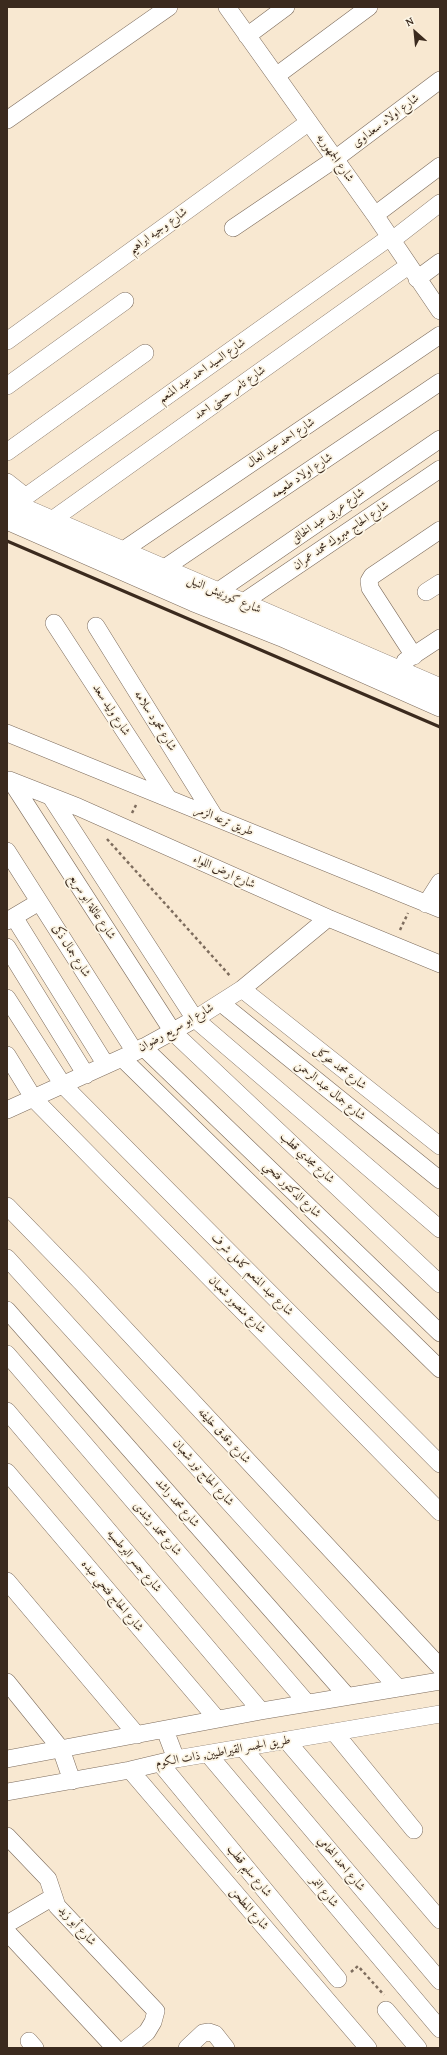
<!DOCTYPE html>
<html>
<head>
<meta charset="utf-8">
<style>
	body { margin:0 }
	#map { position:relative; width:447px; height:2055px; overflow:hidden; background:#f8e8d1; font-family:"Gentium Book Plus",serif }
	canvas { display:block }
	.frame { position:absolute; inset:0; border:8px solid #3b2a1e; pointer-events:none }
	.north { position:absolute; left:395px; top:12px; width:40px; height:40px; -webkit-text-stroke:3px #fcf5e5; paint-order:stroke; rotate:333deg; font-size:11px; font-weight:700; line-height:16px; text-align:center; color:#3b2a1e }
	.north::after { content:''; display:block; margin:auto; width:14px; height:18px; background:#3b2a1e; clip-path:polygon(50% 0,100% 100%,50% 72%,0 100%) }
</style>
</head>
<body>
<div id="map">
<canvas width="447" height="2055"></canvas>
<div class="frame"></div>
<div class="north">N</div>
</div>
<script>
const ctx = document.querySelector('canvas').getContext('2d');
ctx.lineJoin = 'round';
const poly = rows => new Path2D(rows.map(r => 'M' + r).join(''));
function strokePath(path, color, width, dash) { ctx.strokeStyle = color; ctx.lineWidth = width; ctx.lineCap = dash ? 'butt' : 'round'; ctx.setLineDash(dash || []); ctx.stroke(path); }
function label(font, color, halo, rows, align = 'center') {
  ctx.font = font + ' "Gentium Book Plus",Amiri,serif'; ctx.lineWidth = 3.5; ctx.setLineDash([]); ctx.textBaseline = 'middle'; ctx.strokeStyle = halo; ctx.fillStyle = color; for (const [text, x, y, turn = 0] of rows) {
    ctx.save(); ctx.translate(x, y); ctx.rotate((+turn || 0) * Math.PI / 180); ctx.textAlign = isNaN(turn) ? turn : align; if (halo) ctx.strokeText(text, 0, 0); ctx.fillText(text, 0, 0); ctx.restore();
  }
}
const path = poly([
	[132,813,137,803],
	[107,839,231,977],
	[400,930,408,913],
	[351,1972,358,1966,384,1995]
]);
const minor = poly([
	[227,7,375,215,440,311],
	[247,36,286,7],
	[276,76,369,7],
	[7,120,169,7],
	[375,215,440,166],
	[233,228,335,159,440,80],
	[391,241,440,203],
	[417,279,440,262],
	[7,341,309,122],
	[7,386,125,301],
	[7,452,145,353],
	[7,482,26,497],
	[14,505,390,237],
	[52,520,408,266],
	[122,551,440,335],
	[163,569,440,382],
	[217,592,440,439],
	[426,592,440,583],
	[242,603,440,469],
	[54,623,168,798],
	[96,626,214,816],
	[414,656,370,588,369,581,372,576,440,530],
	[405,661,440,638],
	[7,733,440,909],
	[9,780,78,807,328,918,440,964],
	[11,781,173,1032,440,1284],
	[51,797,195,1019,440,1229],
	[7,851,135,1052],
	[426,904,440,882],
	[14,917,106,1065],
	[7,921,39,902],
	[7,947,86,1075],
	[242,989,440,1146],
	[7,998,63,1085,440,1464],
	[221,1003,440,1180],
	[143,1047,440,1333],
	[7,1055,34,1099,440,1512],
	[122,1058,440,1369],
	[7,1110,135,1052,195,1019,242,989,328,918],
	[7,1206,82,1283,440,1667],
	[7,1258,398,1688],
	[7,1310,347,1696],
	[7,1354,307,1703],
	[7,1411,261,1711],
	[7,1472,217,1719],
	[7,1581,137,1735],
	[7,1682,61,1749,72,1781],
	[165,1730,176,1759],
	[334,1732,414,1830],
	[286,1740,440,1920],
	[243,1748,440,1981],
	[208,1754,440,2029],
	[7,1759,261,1711,440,1681],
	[160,1763,338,1979],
	[130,1770,368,2048],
	[7,1792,130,1770,176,1759,440,1714],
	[7,1836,48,1879,57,1906,156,2011,153,2022,147,2032,127,2048],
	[7,1924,53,1897],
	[7,1932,115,2048],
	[386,2010,418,2048],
	[29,2041,35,2048],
	[187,2048,203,2033,209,2032,215,2034,226,2048]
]);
const major = poly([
	[7,502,440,689],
	[7,519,194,601,282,636,440,706]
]);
const rail = poly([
	[7,541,440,727]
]);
const streetNames = [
	["شارع اولاد سعداوى",386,121,-37],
	["شارع الجمهوريه",335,158,55],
	["شارع وجيه ابراهيم",158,231,-36],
	["شارع السيد احمد عبد المنعم",202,371,-35],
	["شارع تامر حسنى احمد",230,393,-35],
	["شارع احمد عبد العال",281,443,-34],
	["شارع اولاد طعيمه",302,476,-34],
	["شارع عربى عبد الخالق",328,516,-35],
	["شارع الحاج مبروك محمد عمران",341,536,-34],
	["شارع كورنيش النيل",224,595,23],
	["شارع وليد سعد",111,710,57],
	["شارع محمود سلامه",155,721,58],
	["طريق ترعه الزمر",224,821,22],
	["شارع ارض اللواء",224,872,24],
	["شارع عائلة ابو سريع",92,907,57],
	["شارع جمال ذكى",71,951,57],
	["شارع ابو سريع رضوان",176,1028,-30],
	["شارع محمد عوكل",340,1068,38],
	["شارع جمال عبد الرحمن",330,1091,39],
	["شارع مجدي قطب",307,1158,43],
	["شارع الدكتور فتحي",292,1190,44],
	["شارع عبد المنعم كامل شرف",252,1275,45],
	["شارع منصور شعبان",237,1305,45],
	["شارع دقدق خليفه",224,1436,47],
	["شارع الحاج نور شعبان",203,1473,48],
	["شارع محمد راشد",177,1503,49],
	["شارع محمد رشدى",157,1529,49],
	["شارع جسر البرطسيه",134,1561,50],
	["شارع الحاج فتحي عبده",112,1596,50],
	["طريق الجسر القيراطيين, ذات الكوم",223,1752,-10],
	["شارع احمد المحامي",341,1864,50],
	["شارع سليم قطب",249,1871,51],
	["شارع النمر",324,1892,50],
	["شارع المطحن",249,1909,49],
	["شارع أبو زيد",77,1926,47]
];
strokePath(minor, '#7d6c5d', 18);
strokePath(major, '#7d6c5d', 22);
strokePath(path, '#7d6c5d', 2.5, [3, 3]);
strokePath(minor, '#fff', 17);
strokePath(major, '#fff', 21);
strokePath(rail, '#3b2a1e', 3);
label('12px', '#3b2a1e', '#fcf5e5', streetNames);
</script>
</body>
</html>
